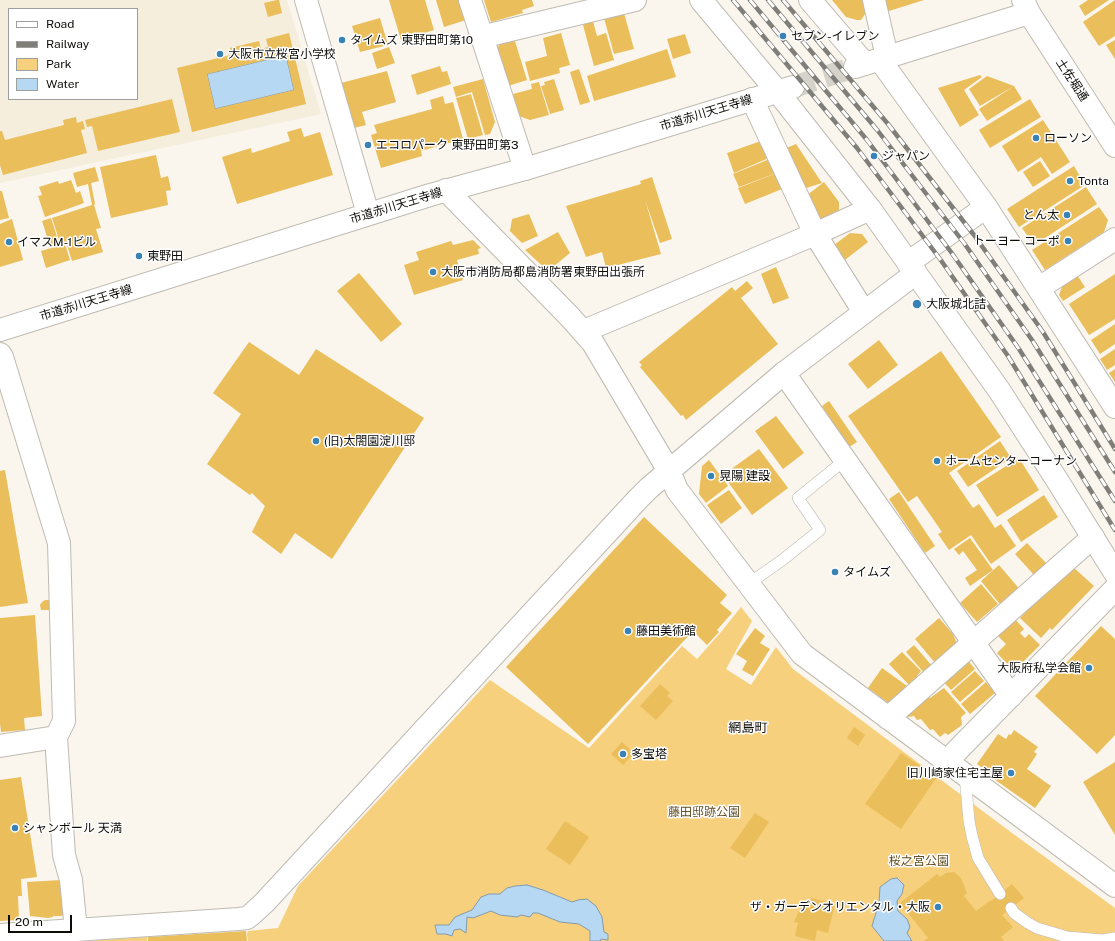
<!DOCTYPE html>
<html>
<head>
<meta charset="utf-8">
<style>
	body { margin:0 }
	#map { position:relative; width:1115px; height:941px; overflow:hidden; background:#faf6ed; font-family:"Public Sans",sans-serif }
	canvas { display:block }
	.legend { position:absolute; left:8px; top:8px; width:130px; height:92px; box-sizing:border-box; background:#fff; border:1px solid #9e9e9d; margin:0; padding:5px 7px; list-style:none; font-size:12px; color:#0d0c09 }
	.legend li { display:flex; align-items:center; gap:8px; height:20px }
	.legend b { width:20px; border:1px solid #9e9e9d }
	.scale { position:absolute; left:8px; top:915px; width:64px; height:18px; box-sizing:border-box; border:2px solid #0d0c09; border-top:0; padding-left:5px; font-size:12px; line-height:14px; white-space:nowrap; color:#0d0c09; -webkit-text-stroke:3px #fff; paint-order:stroke }
</style>
</head>
<body>
<div id="map">
<canvas width="1115" height="941"></canvas>
<ul class="legend">
<li><b style="height:5px;background:#fff"></b>Road</li>
<li><b style="height:5px;background:#807e78"></b>Railway</li>
<li><b style="height:11px;background:#f7d07d"></b>Park</li>
<li><b style="height:11px;background:#b7d8f3"></b>Water</li>
</ul>
<div class="scale">20 m</div>
</div>
<script>
const ctx = document.querySelector('canvas').getContext('2d');
ctx.lineJoin = 'round';
function paint(path, color) { ctx.fillStyle = color; ctx.fill(path, 'evenodd'); }
const poly = rows => new Path2D(rows.map(r => 'M' + r).join(''));
function strokePath(path, color, width, dash) { ctx.strokeStyle = color; ctx.lineWidth = width; ctx.lineCap = dash ? 'butt' : 'round'; ctx.setLineDash(dash || []); ctx.stroke(path); }
function label(font, color, halo, rows, align = 'center') {
  ctx.font = font + ' "Public Sans","Noto Sans JP",sans-serif'; ctx.lineWidth = 3; ctx.setLineDash([]); ctx.textBaseline = 'middle'; ctx.strokeStyle = halo; ctx.fillStyle = color; for (const [text, x, y, turn = 0] of rows) {
    ctx.save(); ctx.translate(x, y); ctx.rotate((+turn || 0) * Math.PI / 180); ctx.textAlign = isNaN(turn) ? turn : align; if (halo) ctx.strokeText(text, 0, 0); ctx.fillText(text, 0, 0); ctx.restore();
  }
}
const built = poly([
	[0,0,287,0,321,114,0,183],
	[9,9,137,9,137,99,9,99]
]);
const green = poly([
	[741,607,752,621,726,669,751,685,776,647,793,669,1012,833,1115,908,1115,941,248,941,247,934,248,931,278,928,298,886,442,732,490,680,589,748,682,646,697,659,721,632],
	[147,937,147,941,86,941]
]);
const water = poly([
	[286,55,294,90,215,109,207,74,286,55],
	[897,878,904,885,902,894,897,901,898,911,907,919,910,927,907,933,912,941,884,941,872,926,879,903,880,887,891,879,897,878],
	[527,885,543,890,572,902,578,900,587,899,596,906,602,917,604,932,608,934,608,940,601,939,600,941,590,941,590,931,579,924,560,922,538,913,533,913,530,917,521,915,517,917,500,915,491,911,473,918,467,917,466,933,460,929,454,930,452,936,446,934,437,934,435,925,449,925,455,917,472,910,481,897,489,894,500,894,507,888,515,886,527,885]
]);
const building = poly([
	[277,0,279,0,282,13,268,17,264,3],
	[389,0,425,0,434,30,401,40],
	[436,0,460,0,466,20,444,27],
	[484,0,532,0,534,6,522,10,523,13,491,22],
	[832,0,867,0,869,8,861,20,857,20,846,17],
	[881,0,924,0,889,11,883,8],
	[1088,0,1109,0,1085,16,1079,6],
	[1115,0,1115,36,1099,46,1083,22],
	[624,13,634,49,614,54,604,18],
	[380,18,388,45,360,52,352,26],
	[593,21,597,36,606,33,614,60,594,66,583,25],
	[289,33,306,104,192,132,177,68,231,55,230,48,259,41,261,49,268,47,266,39],
	[286,55,294,90,215,109,207,74],
	[561,33,570,65,559,68,560,73,530,81,525,62,547,56,543,38],
	[685,34,691,53,673,59,667,39],
	[514,38,527,80,508,86,497,49,500,43],
	[1115,40,1115,59,1106,45],
	[389,47,395,63,377,69,372,53],
	[667,49,676,77,594,101,587,76],
	[440,66,442,72,447,71,451,84,417,95,411,75],
	[579,69,590,102,580,105,570,72],
	[387,71,396,102,362,112,366,125,354,128,341,83],
	[980,75,982,77,964,90,979,115,960,127,938,88],
	[987,76,1014,86,980,106,969,89],
	[483,79,495,122,490,134,485,135,472,92,456,97,453,87],
	[554,79,564,110,550,114,541,86,545,85,544,82],
	[539,82,549,115,530,120,519,116,513,94,532,89,531,84],
	[1014,86,1022,99,987,121,979,109],
	[471,94,483,135,468,139,456,98],
	[443,96,445,104,453,102,463,139,421,151,422,156,381,168,371,135,377,133,374,125,432,109,430,100],
	[172,99,180,132,98,151,92,126,87,127,85,120],
	[1030,99,1041,117,990,148,979,130],
	[76,117,77,123,83,121,85,129,81,130,87,153,3,175,0,165,0,131,2,131,5,140,64,125,63,120],
	[1043,120,1070,162,1052,174,1041,157,1018,172,1002,146],
	[301,128,304,137,320,132,333,175,237,204,222,157,251,148,252,153,290,141,287,132],
	[758,142,767,146,771,157,734,173,727,153],
	[796,144,822,183,803,189,784,149],
	[156,155,161,178,168,176,171,190,166,191,168,205,111,218,100,167],
	[772,158,779,172,739,187,733,174],
	[1040,161,1050,176,1033,187,1023,172],
	[1074,166,1085,185,1019,227,1007,209],
	[95,167,99,181,91,183,95,204,94,205,101,228,96,229,103,252,72,261,66,242,60,243,52,218,92,205,88,184,77,187,73,173],
	[777,173,782,189,745,204,738,188],
	[652,177,672,239,660,243,645,200,661,254,606,268,602,252,586,257,566,206,641,184,640,181],
	[71,180,76,193,80,191,84,203,45,217,38,196,42,195,39,187,58,181,59,184],
	[824,182,839,202,839,210,829,217,827,216,822,220,815,217,806,196],
	[1086,187,1097,204,1034,245,1022,228],
	[0,191,2,191,9,218,0,220],
	[1099,207,1108,220,1104,232,1045,270,1032,250],
	[529,214,538,236,522,243,510,231,512,219],
	[51,218,59,243,50,246,42,221],
	[12,219,23,260,0,267,0,224],
	[558,232,570,253,548,271,525,250],
	[850,233,862,234,868,242,841,263,830,248],
	[473,240,481,248,478,249,479,254,457,260,463,280,414,295,404,265,419,260,416,252,451,241,453,245],
	[65,244,70,260,46,268,41,251],
	[776,267,789,298,773,304,761,274],
	[359,273,402,324,381,342,337,291],
	[1115,274,1115,319,1089,335,1069,304],
	[1077,275,1085,287,1063,301,1059,295,1063,284],
	[747,281,753,288,741,298,778,344,686,420,683,415,681,416,640,367,642,365,639,362,732,287,735,291],
	[1115,324,1115,344,1100,354,1091,340],
	[879,340,898,365,868,389,848,364],
	[249,342,299,375,316,349,424,418,332,559,295,533,281,554,252,532,265,506,252,493,250,495,207,464,241,414,213,393],
	[1115,349,1115,365,1107,370,1100,359],
	[941,351,1001,437,949,473,973,508,979,504,995,528,1001,524,1016,546,991,564,971,535,949,550,938,534,942,532,917,496,908,502,848,416],
	[1115,369,1115,382,1109,373],
	[829,401,857,442,849,447,822,406],
	[776,416,804,453,783,469,755,431],
	[1000,441,1011,458,968,487,957,471],
	[759,449,788,488,752,515,723,475],
	[1019,458,1039,490,997,517,976,485],
	[709,460,728,486,706,503,699,494,702,466],
	[5,470,28,603,0,607,0,471],
	[729,490,742,508,721,524,707,505],
	[899,492,935,546,925,553,889,499],
	[1044,495,1058,517,1021,542,1007,520],
	[644,517,727,595,720,603,732,613,717,630,719,632,707,645,693,631,588,744,506,667],
	[970,538,993,570,970,586,965,578,977,570,963,551,959,555,954,549],
	[1027,543,1047,564,1035,576,1015,554],
	[999,565,1022,592,1003,608,981,581],
	[1073,567,1094,586,1052,630,1050,628,1041,638,1020,618,1062,574],
	[981,584,998,604,977,622,960,603],
	[45,600,53,600,53,610,41,610,40,605,42,602],
	[35,615,42,716,24,718,25,730,1,732,0,723,0,618],
	[1013,617,1024,629,1020,633,1025,638,1029,634,1040,645,1014,671,997,653,1006,644,996,634],
	[939,618,953,634,957,644,936,664,915,639],
	[1101,626,1115,639,1115,735,1097,754,1035,696],
	[755,628,765,636,760,643,770,649,753,676,742,670,747,661,736,654],
	[914,645,933,667,925,674,906,652],
	[902,652,921,671,917,676,920,679,911,687,889,664],
	[966,658,975,669,951,690,941,679],
	[882,668,910,688,891,705,868,688],
	[975,671,984,681,960,702,951,692],
	[986,682,995,693,970,714,961,704],
	[660,684,670,693,667,696,673,701,656,720,640,706],
	[944,688,966,713,961,717,962,725,948,735,945,733,940,737,933,729,930,730,921,719,917,720,914,716,908,717,906,710,923,696,930,698],
	[854,727,865,735,858,746,847,738],
	[1014,730,1038,747,1034,752,1037,754,1027,769,1051,786,1035,808,994,779,995,777,977,764,998,734,1006,739,1009,734,1011,735],
	[622,742,634,753,623,765,611,754],
	[901,753,937,777,901,829,865,804],
	[1115,762,1115,835,1083,782],
	[21,777,37,877,21,879,22,896,18,896,19,920,0,921,0,780],
	[755,813,769,822,745,858,730,848],
	[565,821,589,837,570,865,546,849],
	[954,872,961,878,967,893,964,896,976,911,991,900,991,901,1012,884,1024,898,1002,915,1013,927,1001,937,1004,941,924,941,928,938,900,903,937,874,940,877,946,873],
	[61,880,65,913,63,915,61,916,53,916,53,917,48,918,30,916,27,882],
	[811,898,835,904,828,933,817,930,815,941,795,936,798,923,794,922,804,900,810,901],
	[246,931,247,941,148,941,148,937]
]);
const primaryTunnel = poly([
	[793,87,855,67]
]);
const service = poly([
	[748,584,781,561,820,530,798,498,845,460],
	[965,775,969,821,972,836,978,858,1000,894],
	[1011,908,1014,913,1028,923,1037,928,1067,937,1102,940,1115,938]
]);
const minor = poly([
	[470,0,525,169],
	[810,0,865,64],
	[874,0,887,57],
	[481,37,635,0],
	[880,60,986,207,1115,407],
	[752,99,815,234,864,312],
	[1039,288,1115,239],
	[584,331,815,234,870,209],
	[0,354,2,357,59,543,64,721,56,737,64,855,71,880,76,930],
	[784,373,1011,696],
	[888,718,1093,537],
	[0,746,56,737]
]);
const tertiary = poly([
	[306,0,368,214],
	[701,0,777,91,870,209,999,390,1057,480,1115,573],
	[446,190,570,317,593,343,669,471,677,490,802,654,1115,886],
	[908,263,986,207],
	[946,762,1115,589],
	[0,935,239,919,247,918,252,914,264,903,638,499,649,488,784,373,916,273]
]);
const secondary = poly([
	[1023,0,1029,13,1115,146]
]);
const primary = poly([
	[855,67,1029,13],
	[0,330,430,195,525,169,793,87]
]);
const rail = poly([
	[733,0,857,148,940,259,1008,356,1115,530],
	[750,0,867,140,951,252,1019,349,1115,501],
	[768,0,878,131,964,243,1032,340,1115,472],
	[783,0,888,124,974,235,1043,332,1115,449]
]);
const markers = [
	[783,36,4,"#3982b6"],
	[342,40,4,"#3982b6"],
	[220,54,4,"#3982b6"],
	[1036,138,4,"#3982b6"],
	[368,145,4,"#3982b6"],
	[874,156,4,"#3982b6"],
	[1070,181,4,"#3982b6"],
	[1067,215,4,"#3982b6"],
	[1068,241,4,"#3982b6"],
	[9,242,4,"#3982b6"],
	[139,256,4,"#3982b6"],
	[433,272,4,"#3982b6"],
	[917,304,5,"#3982b6"],
	[316,441,4,"#3982b6"],
	[937,461,4,"#3982b6"],
	[711,476,4,"#3982b6"],
	[835,572,4,"#3982b6"],
	[628,631,4,"#3982b6"],
	[1089,668,4,"#3982b6"],
	[623,754,4,"#3982b6"],
	[1011,773,4,"#3982b6"],
	[15,828,4,"#3982b6"],
	[938,907,4,"#3982b6"]
];
const poiNames = [
	["セブン-イレブン",791,36],
	["タイムズ 東野田町第10",350,40],
	["大阪市立桜宮小学校",228,54],
	["ローソン",1044,138],
	["エコロパーク 東野田町第3",376,145],
	["ジャパン",882,156],
	["Tonta",1078,181],
	["とん太",1059,215,"right"],
	["トーヨー コーポ",1060,241,"right"],
	["イマスM-1ビル",17,242],
	["東野田",147,256],
	["大阪市消防局都島消防署東野田出張所",441,272],
	["大阪城北詰",926,304],
	["(旧)太閤園淀川邸",324,441],
	["ホームセンターコーナン",945,461],
	["晃陽 建設",719,476],
	["タイムズ",843,572],
	["藤田美術館",636,631],
	["大阪府私学会館",1081,668,"right"],
	["多宝塔",631,754],
	["旧川崎家住宅主屋",1003,773,"right"],
	["シャンボール 天満",23,828],
	["ザ・ガーデンオリエンタル・大阪",930,907,"right"]
];
const streetNames = [
	["土佐堀通",1072,80,57],
	["市道赤川天王寺線",706,113,-17],
	["市道赤川天王寺線",396,206,-17],
	["市道赤川天王寺線",86,303,-17]
];
const parkNames = [
	["藤田邸跡公園",704,812],
	["桜之宮公園",919,861]
];
const neighbourhoodNames = [
	["網島町",748,728]
];
paint(built, '#f5eedd');
paint(green, '#f7d07d');
paint(water, '#b7d8f3');
strokePath(water, '#849bad', 1);
paint(building, '#eabe5a');
strokePath(primaryTunnel, '#d6d3cb', 22, [22, 11]);
strokePath(service, '#bfbab2', 12);
strokePath(minor, '#bfbab2', 24);
strokePath(tertiary, '#bfbab2', 24);
strokePath(secondary, '#bfbab2', 24);
strokePath(primary, '#bfbab2', 24);
strokePath(service, '#fff', 11);
strokePath(minor, '#fff', 22);
strokePath(tertiary, '#fff', 22);
strokePath(secondary, '#fff', 22);
strokePath(primary, '#fff', 22);
strokePath(rail, '#807e78', 4.5);
strokePath(rail, '#fff', 3, [9]);
for (const [x, y, r, color] of markers) { const dot = new Path2D(); dot.arc(x, y, r, 0, 2 * Math.PI); ctx.fillStyle = color; ctx.fill(dot); strokePath(dot, '#fff', 1.5); }
label('12px', '#0d0c09', '#fff', poiNames, 'left');
label('12px', '#0d0c09', '#fff', streetNames);
label('12px', '#635027', '#fff', parkNames);
label('13px', '#0d0c09', '#fff', neighbourhoodNames);
</script>
</body>
</html>
